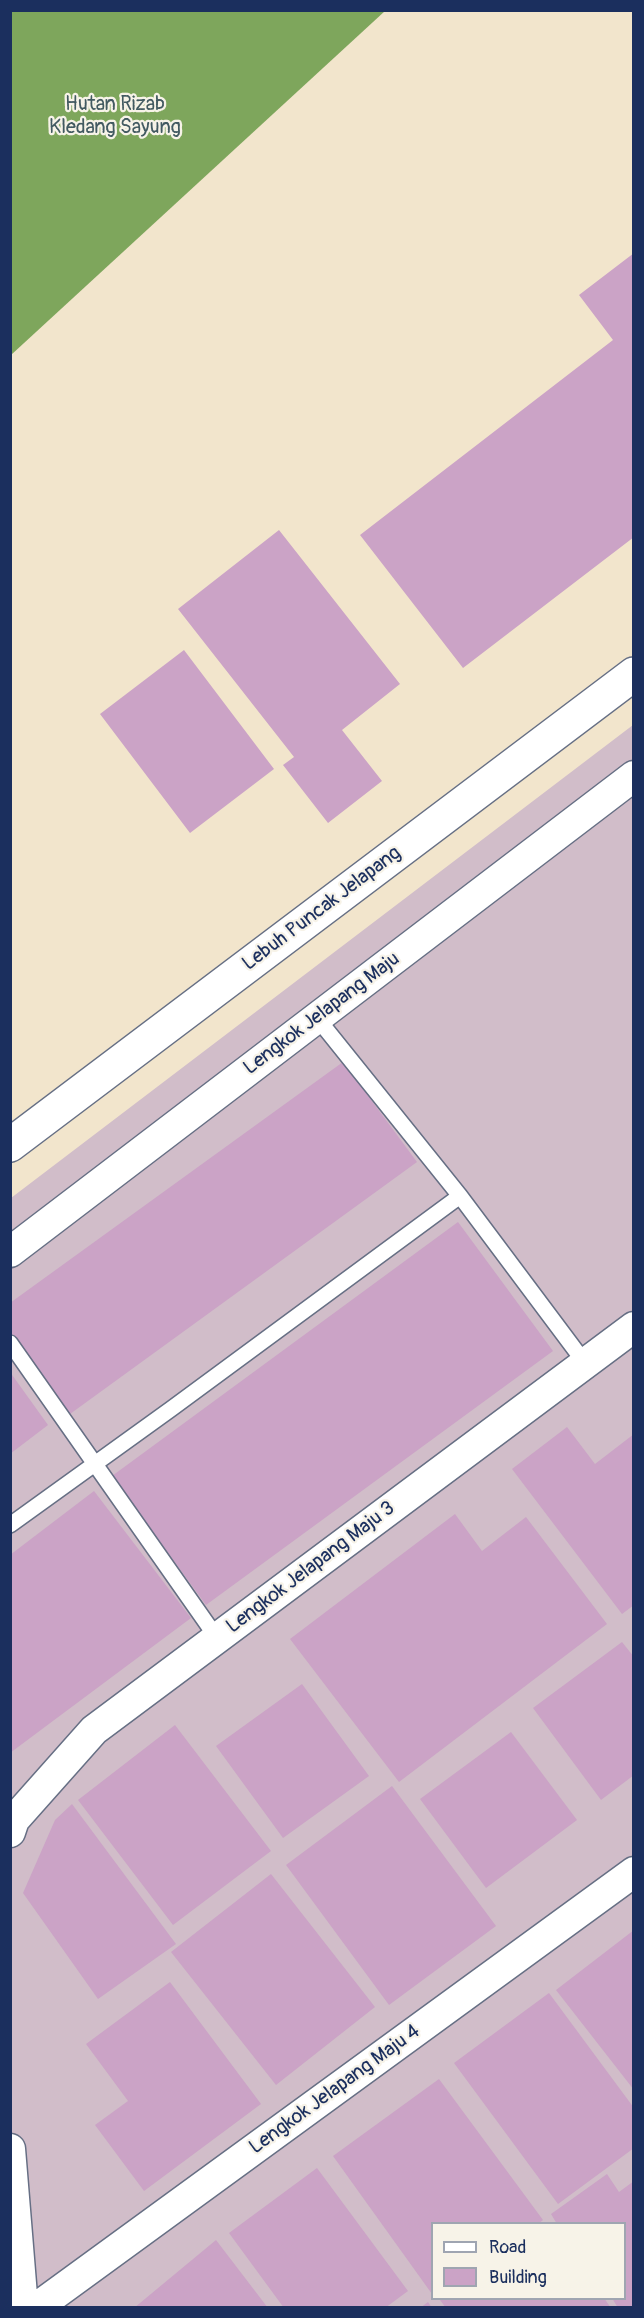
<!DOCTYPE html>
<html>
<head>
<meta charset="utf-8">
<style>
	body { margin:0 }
	#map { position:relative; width:644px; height:2318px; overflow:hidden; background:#f2e5cc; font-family:Pangolin,sans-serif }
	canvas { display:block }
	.frame { position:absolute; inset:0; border:12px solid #1b2f5e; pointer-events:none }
	.legend { position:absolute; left:431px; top:2222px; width:195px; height:78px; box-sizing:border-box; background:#f7f3e8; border:2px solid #9fa5b1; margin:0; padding:8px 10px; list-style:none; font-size:18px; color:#1b2f5e }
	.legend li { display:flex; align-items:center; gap:12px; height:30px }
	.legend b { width:30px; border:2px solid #9fa5b1 }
</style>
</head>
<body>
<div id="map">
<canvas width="644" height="2318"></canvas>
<div class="frame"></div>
<ul class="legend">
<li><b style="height:8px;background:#fff"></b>Road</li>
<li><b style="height:16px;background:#cba3c6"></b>Building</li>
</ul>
</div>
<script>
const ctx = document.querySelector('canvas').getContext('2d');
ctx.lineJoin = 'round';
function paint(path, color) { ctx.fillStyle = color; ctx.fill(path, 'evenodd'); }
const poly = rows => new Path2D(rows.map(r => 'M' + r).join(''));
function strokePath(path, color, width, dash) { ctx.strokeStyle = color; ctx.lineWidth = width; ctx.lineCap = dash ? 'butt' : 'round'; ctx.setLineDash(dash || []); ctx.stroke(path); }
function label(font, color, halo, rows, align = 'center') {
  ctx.font = font + ' Pangolin,sans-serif'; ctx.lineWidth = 4.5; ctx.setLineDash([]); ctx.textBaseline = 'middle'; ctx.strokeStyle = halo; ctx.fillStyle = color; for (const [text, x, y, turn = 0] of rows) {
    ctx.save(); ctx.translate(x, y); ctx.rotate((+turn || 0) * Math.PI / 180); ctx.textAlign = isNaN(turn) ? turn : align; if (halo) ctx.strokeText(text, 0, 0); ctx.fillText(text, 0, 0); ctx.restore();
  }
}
const industrial = poly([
	[633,725,633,2307,11,2308,11,1198],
	[432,2224,624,2224,624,2298,432,2298]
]);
const forest = poly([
	[11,10,385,10,385,11,11,355]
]);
const building = poly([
	[634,253,634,537,463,668,360,535,613,340,579,295],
	[279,530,400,684,342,730,382,781,328,823,283,765,294,757,178,609],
	[184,650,274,769,190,833,100,714],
	[343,1062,417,1162,70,1414,10,1331,10,1303],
	[458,1222,553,1351,206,1605,112,1476],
	[10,1372,48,1425,10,1454],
	[567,1427,595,1464,634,1434,634,1605,622,1614,512,1469],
	[94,1491,191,1618,10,1753,10,1555],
	[455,1514,482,1551,526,1517,607,1624,399,1782,290,1639],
	[622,1642,634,1657,634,1775,601,1800,533,1708],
	[302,1684,369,1776,283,1838,216,1746],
	[175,1725,271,1851,173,1925,78,1800],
	[511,1732,577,1820,486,1888,420,1799],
	[392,1786,496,1926,389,2005,286,1865],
	[72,1804,176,1944,98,1999,23,1893,55,1820],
	[271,1874,375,2007,276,2085,171,1952],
	[634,1930,634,2090,556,1990],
	[170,1982,261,2104,144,2191,95,2125,128,2101,86,2044],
	[549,1993,634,2108,634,2148,558,2204,454,2063],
	[439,2079,543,2220,538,2224,432,2224,432,2294,333,2156],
	[317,2168,408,2291,385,2308,284,2308,229,2233],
	[607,2174,619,2192,634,2181,634,2308,618,2308,612,2298,624,2298,624,2224,557,2224,551,2214],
	[216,2240,268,2308,134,2308],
	[442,2298,604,2298,611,2308,446,2308,440,2300],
	[428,2302,432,2308,420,2308]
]);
const lane = poly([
	[317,1018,460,1196,585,1363],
	[10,1343,217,1638],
	[10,1525,171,1409,460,1196]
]);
const street = poly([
	[10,1252,634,776],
	[10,1832,14,1820,94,1730,634,1327],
	[10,2149,23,2308],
	[36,2308,634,1872]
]);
const secondary = poly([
	[10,1145,634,674]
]);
const parkNames = [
	["Hutan Rizab",115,105],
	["Kledang Sayung",115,128]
];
const streetNames = [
	["Lebuh Puncak Jelapang",322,909,-37],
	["Lengkok Jelapang Maju",322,1014,-37],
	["Lengkok Jelapang Maju 3",311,1568,-37],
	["Lengkok Jelapang Maju 4",335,2090,-36]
];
paint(industrial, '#d1bdc9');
paint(forest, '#7ea65c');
paint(building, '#cba3c6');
strokePath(lane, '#666f84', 18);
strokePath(street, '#666f84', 33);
strokePath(secondary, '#666f84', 36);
strokePath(lane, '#fff', 15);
strokePath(street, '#fff', 30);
strokePath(secondary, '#fff', 33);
label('20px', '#425a61', '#f7f3e8', parkNames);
label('20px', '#1b2f5e', '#f7f3e8', streetNames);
</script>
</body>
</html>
